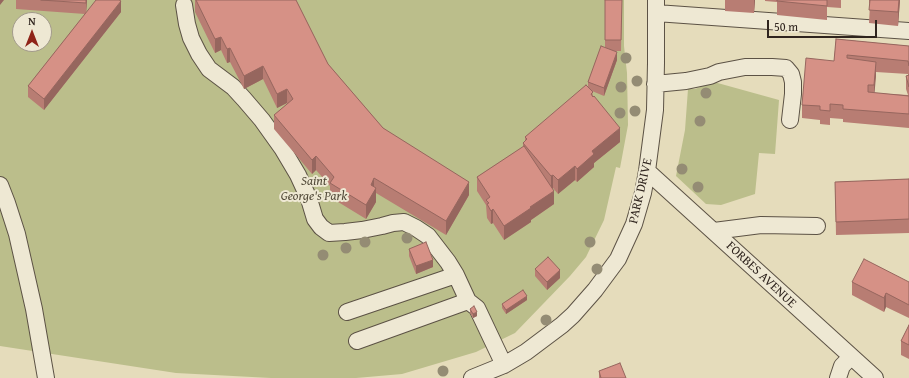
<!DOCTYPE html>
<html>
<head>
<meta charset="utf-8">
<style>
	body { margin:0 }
	#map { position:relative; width:909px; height:378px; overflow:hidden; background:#e5dcbb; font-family:"Gentium Book Plus",serif }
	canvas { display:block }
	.north { position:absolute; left:12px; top:12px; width:40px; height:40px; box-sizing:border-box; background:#eee8d3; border:1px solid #a29a8b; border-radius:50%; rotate:0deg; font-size:11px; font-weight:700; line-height:16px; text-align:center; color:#2f241e }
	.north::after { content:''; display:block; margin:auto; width:14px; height:18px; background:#8f2418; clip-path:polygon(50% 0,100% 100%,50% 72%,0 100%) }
	.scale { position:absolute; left:767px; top:20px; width:110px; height:18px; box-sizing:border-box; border:2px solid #2f241e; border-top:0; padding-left:5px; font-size:12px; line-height:14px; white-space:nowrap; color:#2f241e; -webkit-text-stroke:3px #eee8d3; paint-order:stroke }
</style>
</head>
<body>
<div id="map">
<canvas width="909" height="378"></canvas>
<div class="north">N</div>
<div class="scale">50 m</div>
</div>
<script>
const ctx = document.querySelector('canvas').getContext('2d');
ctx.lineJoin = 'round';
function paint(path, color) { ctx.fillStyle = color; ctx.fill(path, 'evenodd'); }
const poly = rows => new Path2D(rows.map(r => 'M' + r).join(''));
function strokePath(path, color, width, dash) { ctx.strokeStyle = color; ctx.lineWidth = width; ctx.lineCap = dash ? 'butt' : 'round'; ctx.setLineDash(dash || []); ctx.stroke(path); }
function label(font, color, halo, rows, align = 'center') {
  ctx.font = font + ' "Gentium Book Plus",serif'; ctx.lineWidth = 4; ctx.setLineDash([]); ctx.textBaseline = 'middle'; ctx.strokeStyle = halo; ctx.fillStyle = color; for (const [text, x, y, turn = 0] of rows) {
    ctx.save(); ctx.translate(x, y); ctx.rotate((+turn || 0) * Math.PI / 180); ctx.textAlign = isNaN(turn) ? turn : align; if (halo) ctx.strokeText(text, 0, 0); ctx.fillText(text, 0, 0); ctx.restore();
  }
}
const green = poly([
	[0,0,624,0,624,46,627,73,628,125,620,168,616,167,604,220,586,257,570,276,515,333,476,352,402,374,356,378,271,378,176,373,0,346],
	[20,20,44,20,44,44,20,44],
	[714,82,779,100,775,154,759,153,755,194,721,205,706,204,676,176,685,130,688,89,695,89]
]);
const minor = poly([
	[184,5,187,24,191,38,199,54,209,69,233,87,244,99,262,120,282,148,298,175,309,199,315,219,321,227,329,233,345,232,362,230,382,226,393,223,404,222,416,228,428,236,448,262,456,275,468,301,477,308,504,365],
	[656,13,909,31],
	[655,84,686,81,710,76,719,72,745,67,772,67,786,68,791,74,793,82,793,94,790,120],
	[647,171,875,378],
	[0,185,7,203,17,234,34,309,46,378],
	[714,231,761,225,817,226],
	[347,312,456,275],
	[357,341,468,301],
	[472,378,504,365,526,352,562,325,573,315,595,290,618,259,634,224,643,193,647,171,655,110,656,63,656,0],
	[838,378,842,366,851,357]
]);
const trees = [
	[626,58],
	[637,81],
	[621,87],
	[706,93],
	[635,111],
	[620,113],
	[700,121],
	[682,169],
	[698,187],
	[407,238],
	[365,242],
	[590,242],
	[346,248],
	[323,255],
	[597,269],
	[546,320],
	[443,371]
];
const wall = poly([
	[16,0,87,0,86,13,121,12,44,110,28,97,28,86,85,14,16,9],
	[195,0,296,0,328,64,383,128,469,195,446,235,376,193,376,202,366,219,330,197,330,186,316,170,312,174,274,129,274,115,287,104,287,103,277,108,263,79,244,89,230,62,227,63,221,50,215,53,195,12],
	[605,0,622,0,621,51,613,51,617,60,604,96,592,91,593,96,620,142,594,163,594,167,577,182,575,180,558,194,553,188,552,189,554,204,531,220,531,222,504,240,493,223,491,224,487,218,486,205,477,191,477,177,523,147,523,143,525,141,525,137,588,87,588,82,605,48],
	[725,0,755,0,754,13,725,11],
	[765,0,841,0,841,8,827,7,827,20,777,15,777,2,765,1],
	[869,0,900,0,898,26,869,23,870,4,869,3],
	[836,39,909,46,909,128,843,122,843,119,830,118,830,125,820,124,820,120,802,118,802,105,834,61],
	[876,72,908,74,908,75,906,76,906,89,908,95,874,93],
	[909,179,909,233,836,235,835,182],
	[409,249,433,267,416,274,409,256],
	[535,269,560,278,547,290,535,276],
	[852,282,909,282,909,318,886,307,884,312,852,295],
	[527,300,506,314,502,308,502,304],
	[470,309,477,316,473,318,470,313],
	[909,325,909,359,901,355,901,341],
	[599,371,626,378,599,378]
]);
const shadedWall = poly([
	[0,0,4,0,0,5],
	[86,0,87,0,86,14],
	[754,0,755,0,754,13],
	[899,0,900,0,898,26,898,12],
	[121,1,121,12,44,110,44,99],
	[221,37,221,50,215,53,215,39],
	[230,48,230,62,227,63,227,49],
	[617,52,617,60,604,96,604,88],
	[876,62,876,76,874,99,874,85],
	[263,66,263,79,244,89,244,76],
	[287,89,287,103,277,108,277,94],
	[620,128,620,142,594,163,594,167,577,182,577,169,592,151],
	[316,156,316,170,312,174,312,160],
	[575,166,575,180,558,194,558,180],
	[553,175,553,188,551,190,551,176],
	[374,178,374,191,376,188,376,202,366,219,366,205,371,185],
	[469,182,469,195,446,235,446,221],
	[554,191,554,204,531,220,531,222,504,240,504,226,530,207],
	[493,209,493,223,491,224,491,211],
	[433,260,433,267,416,274,416,266],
	[560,270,560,278,547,290,547,282],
	[886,293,886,307,884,312,884,298],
	[527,296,527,300,506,314,506,310],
	[477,312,477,316,473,318,473,314]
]);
const building = poly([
	[41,0,86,0,86,3,41,0],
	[96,0,119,0,121,1,44,99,28,86,96,0],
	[196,0,296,0,328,64,383,128,469,182,446,221,374,178,371,185,376,188,366,205,330,183,334,177,316,156,312,160,274,115,293,99,287,89,277,94,263,66,244,76,230,48,227,49,221,37,215,39,196,0],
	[605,0,622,0,621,40,605,40,605,0],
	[777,0,827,0,827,6,777,1,777,0],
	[870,0,899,0,898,12,869,10,870,0],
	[836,39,909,46,909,66,908,61,847,55,847,58,876,62,874,85,868,85,868,92,909,96,909,114,843,109,843,105,830,104,830,111,820,110,820,106,802,105,806,58,834,61,836,39],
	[601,46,617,52,604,88,588,82,601,46],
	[909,75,909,87,906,76,909,75],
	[586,85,593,92,591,94,593,97,594,96,620,128,592,151,594,154,577,169,575,166,558,180,553,175,551,176,523,143,527,139,525,137,586,85],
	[524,146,554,191,530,207,531,208,504,226,493,209,491,211,487,204,489,203,486,200,490,197,477,177,524,146],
	[909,179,909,219,836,222,835,182,909,179],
	[426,242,433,260,416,266,409,249,426,242],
	[548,257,560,270,547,282,535,269,548,257],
	[864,259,909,282,909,305,886,293,884,298,852,282,864,259],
	[523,290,527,296,506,310,502,304,523,290],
	[474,306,477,312,473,314,470,309,474,306],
	[909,325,909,345,901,341,909,325],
	[620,363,626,378,601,378,599,371,620,363]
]);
const parkNames = [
	["Saint",314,182],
	["George's Park",314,197]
];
const streetNames = [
	["PARK DRIVE",641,191,-77],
	["FORBES AVENUE",761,275,43]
];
paint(green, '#bbbe8b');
strokePath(minor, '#5c5245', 18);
strokePath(minor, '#eee8d3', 16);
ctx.fillStyle = '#948c74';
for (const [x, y] of trees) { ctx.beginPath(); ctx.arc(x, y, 5.5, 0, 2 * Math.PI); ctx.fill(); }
paint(wall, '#b87d73');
paint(shadedWall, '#96665e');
paint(building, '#d69186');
strokePath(building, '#96665e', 1);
label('italic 13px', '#524a39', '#eee8d3', parkNames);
label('13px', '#2f241e', '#eee8d3', streetNames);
</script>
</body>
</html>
